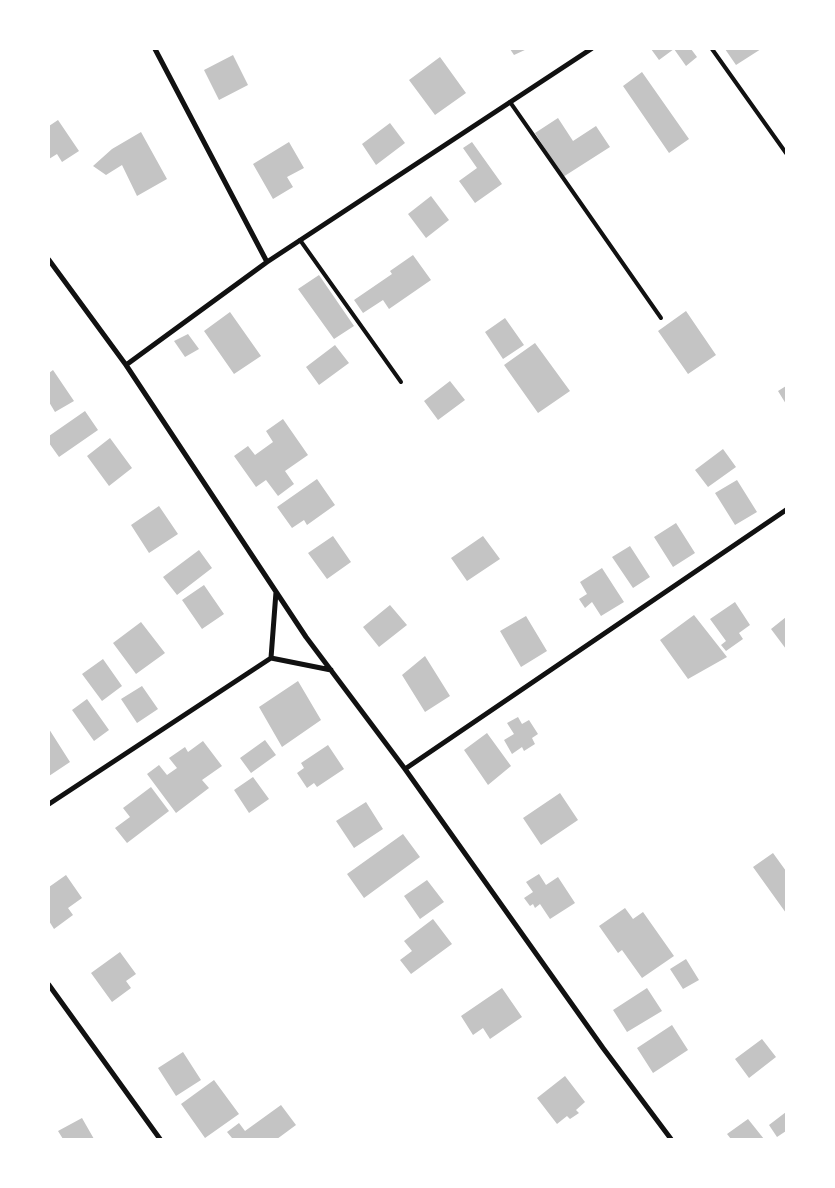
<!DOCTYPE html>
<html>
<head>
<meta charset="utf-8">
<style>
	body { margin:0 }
	#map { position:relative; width:835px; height:1188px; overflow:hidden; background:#fff; font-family:"PT Sans",sans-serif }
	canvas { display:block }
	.frame { position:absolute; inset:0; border:50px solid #fff; pointer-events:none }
</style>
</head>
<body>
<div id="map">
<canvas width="835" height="1188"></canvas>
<div class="frame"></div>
</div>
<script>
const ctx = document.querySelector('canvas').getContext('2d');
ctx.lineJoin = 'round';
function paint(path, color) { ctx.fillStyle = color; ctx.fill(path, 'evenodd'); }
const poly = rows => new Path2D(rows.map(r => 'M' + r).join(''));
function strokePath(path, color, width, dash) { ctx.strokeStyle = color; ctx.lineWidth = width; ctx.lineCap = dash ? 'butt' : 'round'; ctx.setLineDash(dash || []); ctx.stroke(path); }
const building = poly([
	[510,49,527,49,514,55],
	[651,49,691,49,697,57,686,66,674,49,659,60],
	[725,49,761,49,736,65],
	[233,55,248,85,219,100,204,70],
	[440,57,466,93,435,115,409,80],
	[642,72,689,139,669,153,623,86],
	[558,118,573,141,596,126,610,147,563,177,535,133],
	[58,120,79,151,62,162,57,154,49,159,49,126],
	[390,123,405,143,376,165,362,144],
	[141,132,167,179,137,196,122,165,106,175,93,166,112,149],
	[289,142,304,168,287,177,293,187,273,199,253,164],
	[472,142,502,184,475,203,459,181,477,168,463,148],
	[431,196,449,220,426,238,408,214],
	[413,255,431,280,389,309,383,300,363,313,354,300,392,274,390,271],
	[319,275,354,326,334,339,298,289],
	[686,311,716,355,688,374,658,331],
	[230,312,261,356,234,374,204,331],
	[505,318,524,345,503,359,485,332],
	[188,334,199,349,185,357,174,341],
	[535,343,570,391,538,413,504,365],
	[335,345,349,363,319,385,306,367],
	[53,370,74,401,55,412,49,402,49,373],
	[450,381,465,400,438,420,424,401],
	[786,386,786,404,778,391],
	[85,411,98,430,59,457,49,443,49,436],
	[283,419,308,455,285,471,294,484,278,496,266,480,256,487,234,456,248,446,255,455,273,442,266,431],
	[110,438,132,468,109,486,87,456],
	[723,449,736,467,708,487,695,470],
	[317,479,335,505,307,525,304,520,292,528,277,507],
	[737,480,757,512,735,525,715,493],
	[159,506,178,534,149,553,131,525],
	[676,523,695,553,673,567,654,537],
	[333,536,351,562,327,579,308,553],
	[483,536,500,559,467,581,451,558],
	[630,546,650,577,633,588,612,557],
	[199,550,212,568,177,595,163,577],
	[602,568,624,602,601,616,592,602,585,608,579,599,587,594,580,582],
	[204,585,224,614,202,629,182,600],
	[735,602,750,625,739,633,743,639,726,651,721,645,726,641,710,619],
	[390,605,407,625,379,647,363,627],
	[694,615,727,657,688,679,660,640],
	[526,616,547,651,521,667,500,631],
	[786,617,786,649,771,629],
	[141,622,165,653,136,674,113,643],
	[425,656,450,696,425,712,402,675],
	[103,659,122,686,102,701,82,674],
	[298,681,321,720,282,747,259,707],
	[142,686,158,709,137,723,121,699],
	[87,699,109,730,94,741,72,710],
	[518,717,522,724,529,720,538,734,532,738,535,744,524,751,522,747,512,754,504,740,514,734,507,723],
	[49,729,70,762,49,776],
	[487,733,511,766,488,785,464,750],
	[265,740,276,755,251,773,240,758],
	[203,741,222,766,202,780,209,788,176,813,147,774,159,765,167,775,177,768,169,758,185,747,188,752],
	[328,745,344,769,317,787,314,783,307,788,297,773,304,768,301,763],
	[253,777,269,799,249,813,234,790],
	[151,787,169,811,127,843,115,828,130,817,123,808],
	[560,793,578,820,541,845,523,818],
	[366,802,383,829,354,848,336,821],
	[403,834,420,857,364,898,347,874],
	[773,853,786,871,786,913,753,867],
	[539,874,546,885,558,877,575,903,550,919,540,904,535,908,533,904,530,906,524,898,533,892,526,882],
	[66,875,82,898,68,908,73,915,54,929,49,921,49,887],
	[427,880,444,902,420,919,404,896],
	[625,908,633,919,643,912,674,956,642,978,622,950,618,953,599,926],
	[433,919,452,944,411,974,400,960,412,951,404,941],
	[120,952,136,974,126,981,131,988,112,1002,91,973],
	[686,959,699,980,683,989,670,969],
	[502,988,522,1017,490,1039,483,1028,473,1035,461,1016],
	[647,988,662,1011,627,1032,613,1010],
	[672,1025,688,1050,653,1073,637,1048],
	[762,1039,776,1057,749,1078,735,1059],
	[183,1052,201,1080,176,1096,158,1068],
	[565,1076,585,1102,576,1110,579,1113,570,1119,567,1116,557,1124,537,1098],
	[214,1080,239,1114,205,1138,181,1104],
	[281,1105,296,1125,277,1139,230,1139,232,1138,227,1132,239,1123,245,1131],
	[786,1112,786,1131,777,1137,769,1125],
	[82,1118,94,1139,63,1139,58,1131],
	[748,1119,764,1139,731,1139,727,1134]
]);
const service = poly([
	[712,49,786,153],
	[510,102,661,318],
	[300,240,401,382]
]);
const minor = poly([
	[155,49,267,262],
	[49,260,126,365,306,637,405,769,603,1048,671,1139],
	[126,365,267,262,591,49],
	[271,658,331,670],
	[405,769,786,510],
	[49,804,271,658,276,592],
	[49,985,160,1139]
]);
paint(building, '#c4c4c4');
strokePath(service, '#111', 4);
strokePath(minor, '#111', 5);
</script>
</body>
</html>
